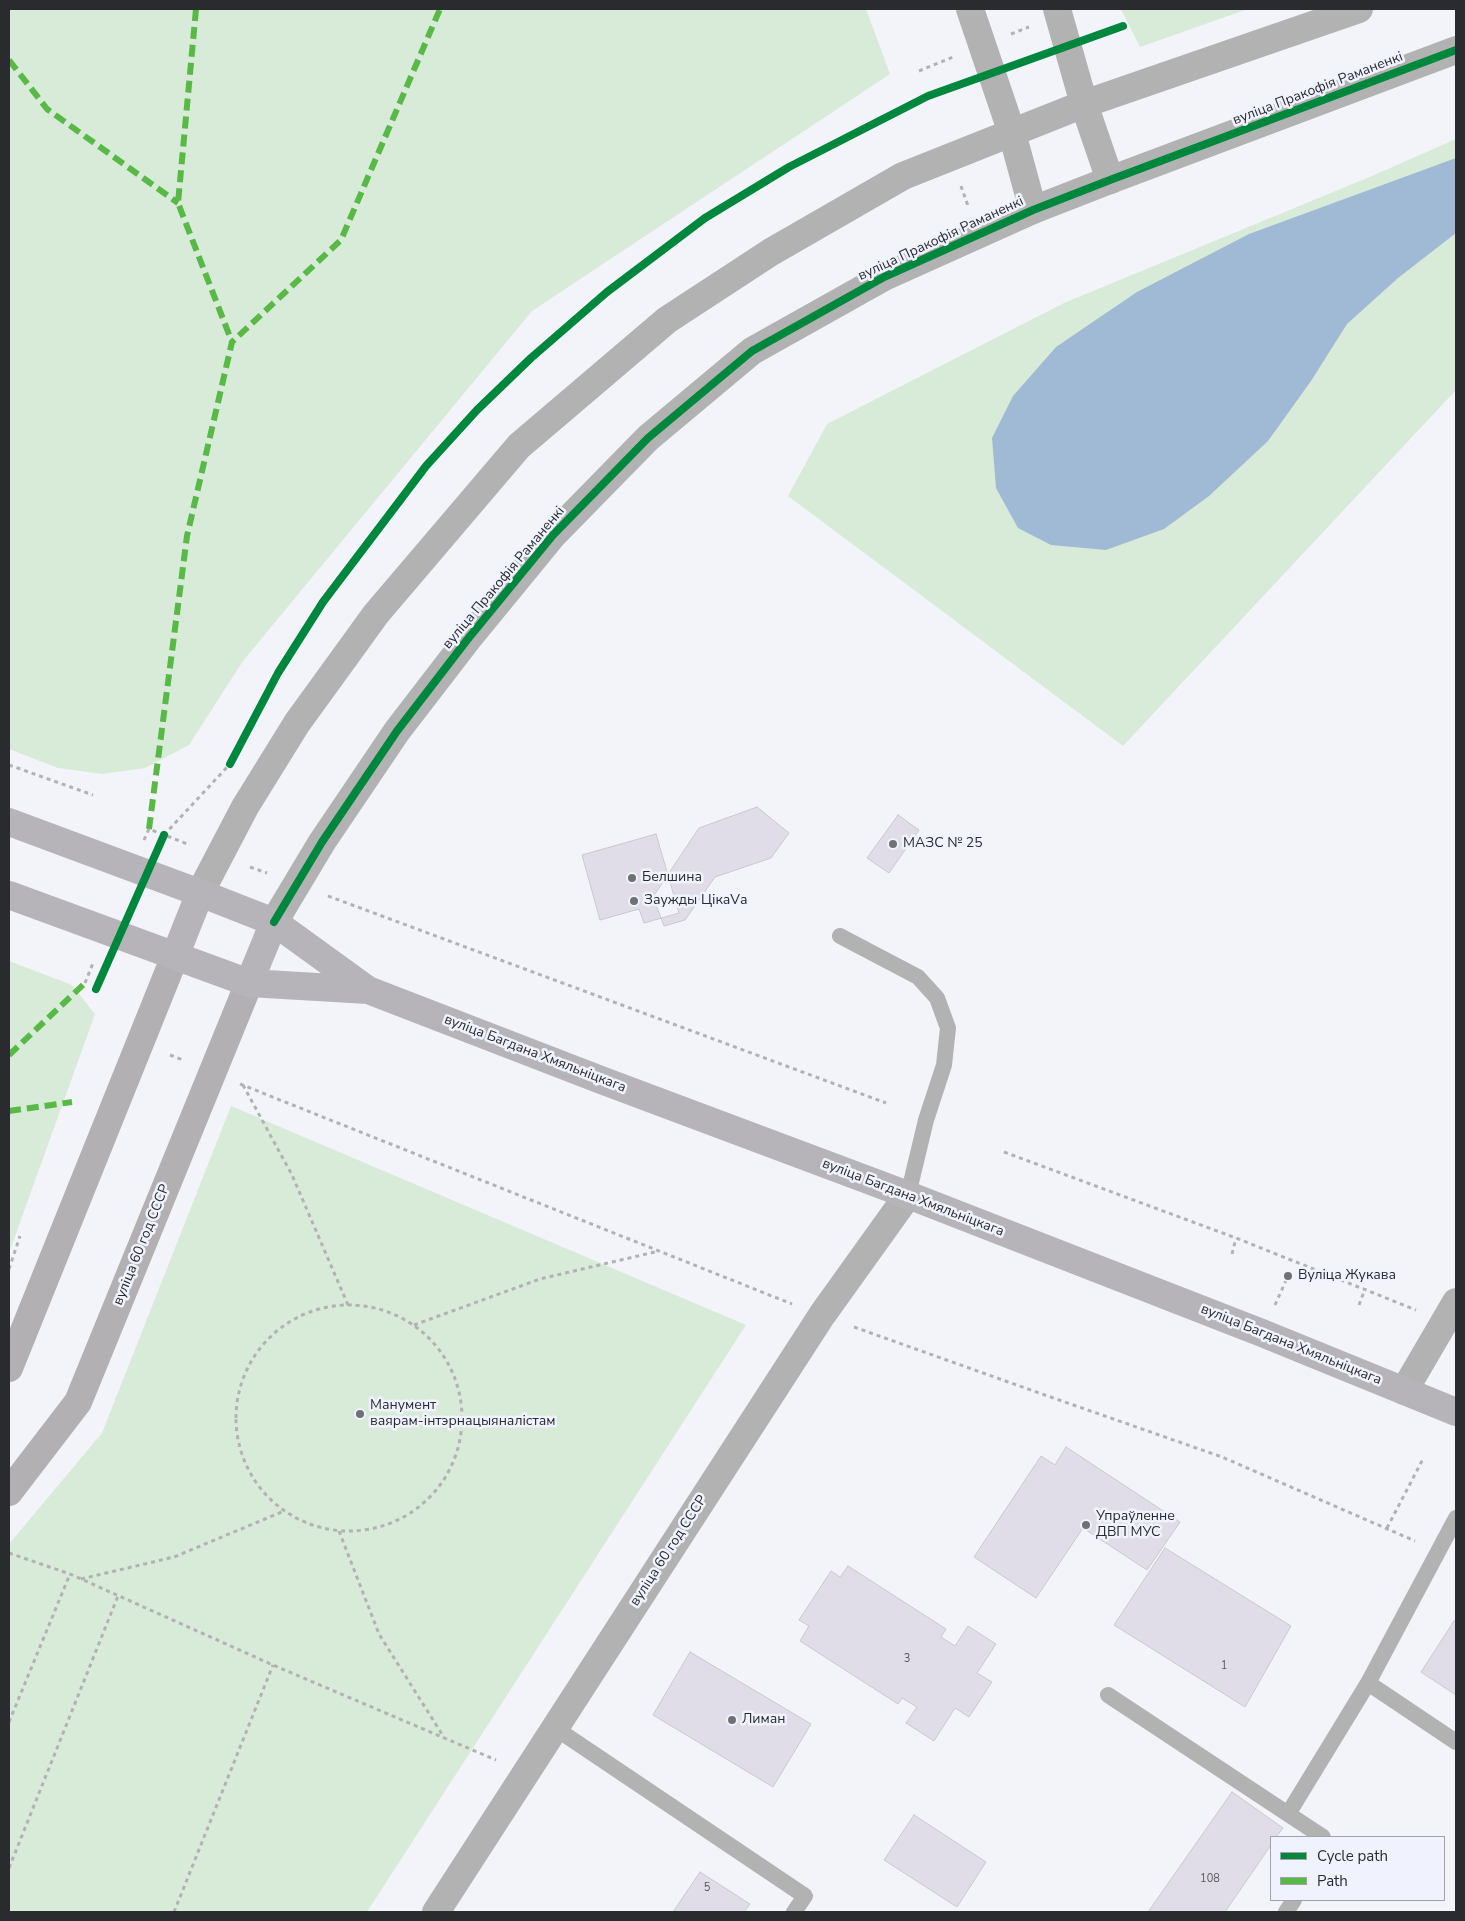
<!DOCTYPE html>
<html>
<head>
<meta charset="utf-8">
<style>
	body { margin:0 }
	#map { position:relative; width:1465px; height:1921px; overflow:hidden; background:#f3f4fa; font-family:"Nunito Sans",sans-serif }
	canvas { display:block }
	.frame { position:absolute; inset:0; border:10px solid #2a2b2e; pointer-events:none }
	.legend { position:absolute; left:1270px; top:1836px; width:175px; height:65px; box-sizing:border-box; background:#f0f3fd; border:1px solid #a1a3aa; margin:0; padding:6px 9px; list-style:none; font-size:15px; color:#2a2b2e }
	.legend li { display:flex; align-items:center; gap:10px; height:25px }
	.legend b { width:25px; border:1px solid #a1a3aa }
</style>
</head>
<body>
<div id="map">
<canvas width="1465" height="1921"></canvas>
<div class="frame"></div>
<ul class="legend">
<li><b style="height:6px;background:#00873e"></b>Cycle path</li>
<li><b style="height:6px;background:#58b947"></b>Path</li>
</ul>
</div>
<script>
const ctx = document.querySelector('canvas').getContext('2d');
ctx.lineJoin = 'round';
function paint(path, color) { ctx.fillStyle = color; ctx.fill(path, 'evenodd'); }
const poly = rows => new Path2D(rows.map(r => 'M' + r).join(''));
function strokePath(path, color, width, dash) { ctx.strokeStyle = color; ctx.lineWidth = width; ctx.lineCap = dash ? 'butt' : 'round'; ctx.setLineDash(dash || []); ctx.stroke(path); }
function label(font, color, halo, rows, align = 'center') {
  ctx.font = font + ' "Nunito Sans",sans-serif'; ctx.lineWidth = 5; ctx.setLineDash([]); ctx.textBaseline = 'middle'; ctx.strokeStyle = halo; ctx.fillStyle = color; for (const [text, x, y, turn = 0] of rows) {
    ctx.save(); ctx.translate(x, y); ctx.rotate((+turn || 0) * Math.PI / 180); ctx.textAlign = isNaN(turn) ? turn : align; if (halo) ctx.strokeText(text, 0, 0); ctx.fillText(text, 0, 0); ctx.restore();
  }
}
const green = poly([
	[9,9,866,9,890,74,532,311,243,661,189,745,145,768,102,774,58,768,9,749],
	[1121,9,1248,9,1140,47],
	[1456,139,1456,390,1123,746,788,496,827,424,1064,303,1372,176],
	[9,961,72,985,95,1014,9,1253],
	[231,1106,746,1325,367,1912,9,1912,9,1544,102,1433]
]);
const water = poly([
	[1456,158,1456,233,1398,278,1347,324,1311,381,1268,441,1209,496,1164,529,1106,550,1051,545,1018,528,996,488,992,438,1013,396,1056,347,1137,292,1249,234]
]);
const building = poly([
	[757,807,789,833,771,858,715,877,685,920,664,926,653,897,699,828,757,807],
	[898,815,919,830,889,873,867,858,898,815],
	[656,834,679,913,644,923,639,909,600,920,582,855,656,834],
	[1066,1447,1180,1522,1147,1570,1083,1528,1036,1598,974,1557,1041,1456,1055,1465,1066,1447],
	[1165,1548,1291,1626,1245,1707,1114,1625,1165,1548],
	[848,1566,946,1629,941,1637,955,1646,968,1626,996,1644,977,1673,992,1682,969,1717,955,1708,934,1741,906,1723,917,1707,902,1698,898,1704,800,1641,809,1626,799,1620,831,1571,840,1577,848,1566],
	[1454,1621,1456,1622,1456,1695,1421,1672,1454,1621],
	[690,1652,811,1724,773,1787,653,1715,690,1652],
	[1232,1792,1283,1828,1276,1837,1271,1837,1271,1845,1225,1912,1148,1912,1232,1792],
	[914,1815,986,1862,957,1907,884,1860,914,1815],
	[700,1872,750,1904,744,1912,673,1912,700,1872]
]);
const path = poly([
	[1011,34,1029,27],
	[919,71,953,57],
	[961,186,968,206],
	[9,765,93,795],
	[164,835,230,764],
	[144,840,149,829,190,845],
	[250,867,267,873],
	[328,896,886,1103],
	[85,983,93,963],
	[170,1055,183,1060],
	[240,1084,792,1304],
	[243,1085,292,1175,348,1305],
	[1004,1152,1236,1238,1416,1310],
	[1232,1254,1236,1238],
	[9,1269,20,1236],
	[1275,1305,1288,1276],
	[1359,1305,1365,1289],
	'236 1418a113 113 0 1 1 226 0a113 113 0 1 1-226 0Z',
	[414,1325,540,1279,659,1251],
	[854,1327,1042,1394,1222,1457,1415,1541],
	[1387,1528,1424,1457],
	[339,1531,379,1634,445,1739],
	[9,1553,70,1574,273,1665,496,1760],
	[81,1579,174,1557,284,1511],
	[9,1722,70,1574],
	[9,1868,118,1596],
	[174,1912,273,1665]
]);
const service = poly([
	[840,936,918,977,937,998,948,1028,944,1065,926,1120,908,1195],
	[1368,1683,1456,1742],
	[1108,1695,1288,1814],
	[555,1728,805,1896,794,1912],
	[1323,1837,1288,1814,1368,1683,1456,1518],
	[1286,1912,1294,1900]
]);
const minor = poly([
	[970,9,1012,133,1033,210],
	[1057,9,1084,104,1110,180]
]);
const tertiary = poly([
	[200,893,245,807,297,723,376,614,519,446,667,320,771,252,903,176,1084,104,1359,9],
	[274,922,322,842,397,731,467,640,553,535,648,438,752,351,884,277,1033,210,1110,180,1456,50],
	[1404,1391,1456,1302],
	[436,1912,822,1315,908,1195]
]);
const secondary = poly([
	[9,1368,175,956],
	[9,1492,78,1402,249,983]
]);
const primary = poly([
	[9,822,200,893,274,922,368,990,601,1080,908,1195,1262,1333,1456,1412],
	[9,895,249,983,368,990],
	[175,956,200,893],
	[249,983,274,922]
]);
const quiet = poly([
	[196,9,178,203,232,342],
	[9,60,47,109,178,203],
	[149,829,187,536,232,342,341,240,440,9],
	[9,1055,85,983],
	[9,1111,72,1102]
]);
const cycleway = poly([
	[230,764,278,673,323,602,426,466,477,410,531,358,607,292,705,218,789,167,928,96,1123,26],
	[274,922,322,842,397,731,467,640,553,535,648,438,752,351,884,277,1033,210,1110,180,1456,50],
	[96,989,164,835]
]);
const markers = [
	[893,844,5,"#707175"],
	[632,878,5,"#707175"],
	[634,901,5,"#707175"],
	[1288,1276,5,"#707175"],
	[360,1414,5,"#707175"],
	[1086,1525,5,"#707175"],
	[732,1720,5,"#707175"]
];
const numberNames = [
	["3",907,1659],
	["1",1224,1666],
	["108",1210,1879],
	["5",707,1888]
];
const streetNames = [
	["вуліца Пракофія Раманенкі",1318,89,-21],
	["вуліца Пракофія Раманенкі",941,239,-25],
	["вуліца Пракофія Раманенкі",504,578,-50],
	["вуліца Багдана Хмяльніцкага",535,1054,21],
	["вуліца Багдана Хмяльніцкага",913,1198,21],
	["вуліца 60 год СССР",142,1245,-68],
	["вуліца Багдана Хмяльніцкага",1291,1345,22],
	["вуліца 60 год СССР",669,1551,-57]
];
const poiNames = [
	["МАЗС № 25",903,844],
	["Белшина",642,878],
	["Заужды ЦікаVа",644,901],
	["Вуліца Жукава",1298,1276],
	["Манумент",370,1406],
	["ваярам-інтэрнацыяналістам",370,1422],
	["Упраўленне",1096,1517],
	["ДВП МУС",1096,1533],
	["Лиман",742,1720]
];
paint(green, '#d8ead8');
paint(water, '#a0bad5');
paint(building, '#e1dde8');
strokePath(building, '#c8c8cc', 1);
strokePath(path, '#b2b1b3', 3, [4, 4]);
strokePath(service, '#b2b2b3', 16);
strokePath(minor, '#b2b2b3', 28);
strokePath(tertiary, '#b2b2b3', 28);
strokePath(secondary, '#b2b0b3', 28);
strokePath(primary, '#b6b4b8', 28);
strokePath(quiet, '#58b947', 6, [12, 6]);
strokePath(cycleway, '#00873e', 8);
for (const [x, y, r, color] of markers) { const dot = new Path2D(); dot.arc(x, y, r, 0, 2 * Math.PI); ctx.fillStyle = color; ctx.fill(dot); strokePath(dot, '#f0f3fd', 2); }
label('11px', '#58585c', null, numberNames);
label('14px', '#2a2b2e', '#f0f3fd', streetNames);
label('14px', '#2a2b2e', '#f0f3fd', poiNames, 'left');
</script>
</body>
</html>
